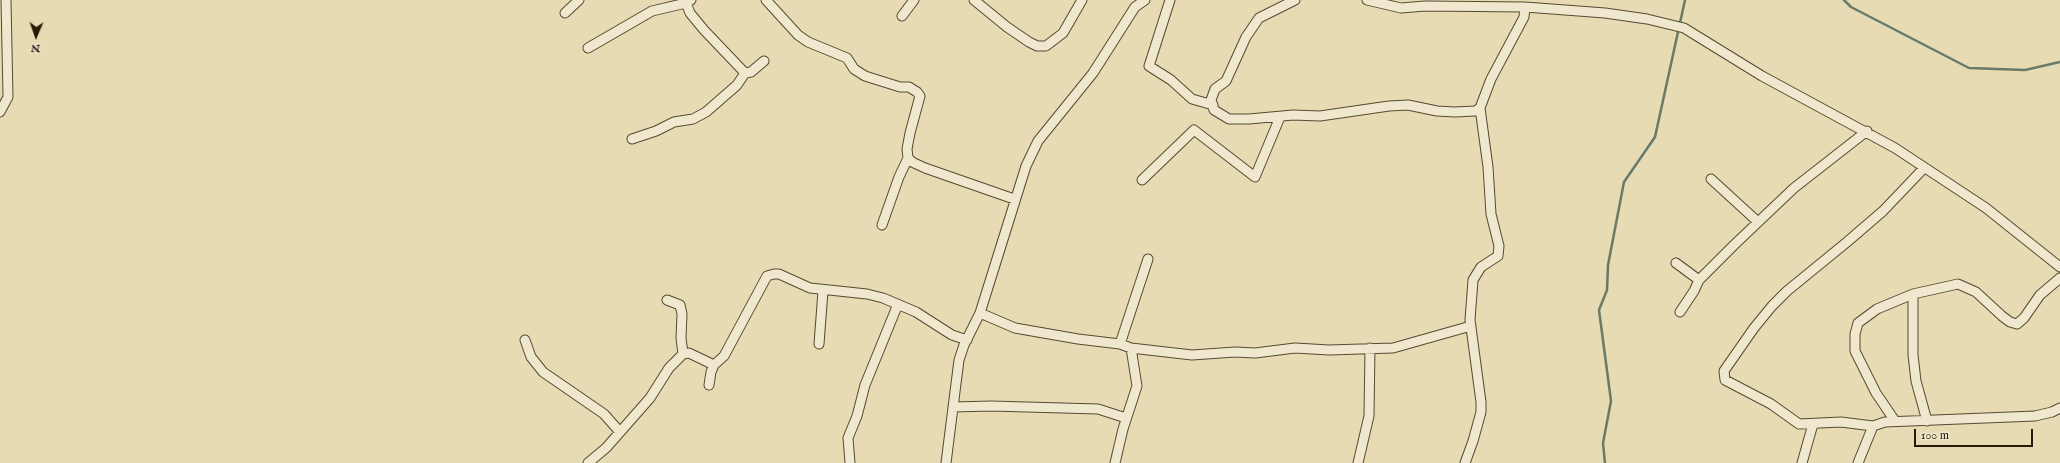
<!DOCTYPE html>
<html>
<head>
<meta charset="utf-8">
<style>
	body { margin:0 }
	#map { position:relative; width:2060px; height:463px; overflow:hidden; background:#e7dbb3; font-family:"IM FELL English",serif }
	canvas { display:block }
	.north { position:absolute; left:16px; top:16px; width:40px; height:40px; -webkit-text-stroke:3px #efe8ce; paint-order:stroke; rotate:182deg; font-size:11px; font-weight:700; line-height:16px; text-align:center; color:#271807 }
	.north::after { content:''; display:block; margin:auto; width:14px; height:18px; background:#271807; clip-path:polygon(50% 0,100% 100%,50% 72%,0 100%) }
	.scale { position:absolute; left:1914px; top:429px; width:119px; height:18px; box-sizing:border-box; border:2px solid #271807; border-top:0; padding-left:5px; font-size:12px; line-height:14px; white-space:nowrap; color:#271807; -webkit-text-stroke:3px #efe8ce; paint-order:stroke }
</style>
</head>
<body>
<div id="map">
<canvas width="2060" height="463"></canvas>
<div class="north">N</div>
<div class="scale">100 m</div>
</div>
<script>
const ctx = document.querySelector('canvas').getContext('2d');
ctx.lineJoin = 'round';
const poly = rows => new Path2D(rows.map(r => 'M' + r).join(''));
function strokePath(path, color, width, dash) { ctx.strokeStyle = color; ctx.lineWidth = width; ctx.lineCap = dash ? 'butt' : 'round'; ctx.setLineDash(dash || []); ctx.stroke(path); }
const stream = poly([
	[1844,0,1851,7,1969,68,2025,70,2060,62],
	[1605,463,1603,443,1611,401,1599,310,1607,290,1608,265,1624,182,1655,137,1685,0]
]);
const street = poly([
	[766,0,798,35,808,42,847,58,854,69,865,76,900,87,909,87,917,92,920,96,910,133,907,149,908,158,899,177,882,225],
	[974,0,1007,27,1029,42,1037,46,1046,46,1063,33,1082,0],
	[1170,0,1149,66,1171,80,1192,99,1213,105],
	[1295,0,1259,18,1246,37,1226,81,1215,89,1211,100,1214,110,1229,119,1249,119,1293,115,1320,116,1389,106,1408,105,1437,111,1455,112,1475,111,1480,108],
	[1367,0,1401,8,1425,6,1525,7,1605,13,1647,19,1684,28,1762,76,1895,148,1986,208,2060,267],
	[565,13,579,0],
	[902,16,914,0],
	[588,48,652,11,686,3],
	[745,73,751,72,764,61],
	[0,112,8,97,6,0],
	[632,139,656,131,674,122,693,119,706,112,737,85,745,73,704,30,690,13,686,3,691,0],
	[908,158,912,162,925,168,1014,199],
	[1924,168,1883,211,1847,242,1787,291,1772,306,1754,328,1724,371,1725,380,1771,404,1799,424,1841,422,1873,426,1885,422,2035,416,2052,412,2060,408],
	[1711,179,1758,222],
	[1142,180,1194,130,1255,177,1280,117],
	[1676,263,1699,280],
	[1913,294,1913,355,1916,381,1927,421],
	[667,300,680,305,682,314,681,338,683,354],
	[1680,312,1694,291,1699,280,1734,245,1794,188,1867,131],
	[980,313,1015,328,1078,339,1120,344,1131,348,1192,355,1235,352,1255,353,1295,348,1329,350,1393,348,1471,326],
	[525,340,531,357,543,372,604,414,619,431],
	[819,344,823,291],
	[1120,344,1148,259],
	[709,385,711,372,714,365,724,356,767,276,774,274,779,274,810,288,867,294,883,298,916,312,952,335,967,340],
	[953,407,991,406,1098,409,1126,418],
	[1895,421,1876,393,1855,351,1855,334,1858,323,1877,309,1913,294,1958,284,1976,292,2002,316,2010,322,2017,324,2024,318,2040,295,2060,278],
	[588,463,606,448,650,398,669,368,683,354,689,353,714,365],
	[850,463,848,438,857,416,865,385,898,304],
	[946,463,959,360,964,345,980,313,1026,166,1038,141,1093,73,1135,7,1145,0],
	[1115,463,1123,429,1137,386,1131,348],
	[1358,463,1369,416,1370,348],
	[1465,463,1473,441,1481,412,1481,402,1470,320,1473,280,1481,267,1498,256,1499,246,1491,214,1488,167,1480,108,1491,79,1524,17,1525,7],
	[1802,463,1813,424],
	[1858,463,1873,426]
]);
strokePath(stream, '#6a7a68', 2.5);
strokePath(street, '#574932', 11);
strokePath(street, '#efe8ce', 9);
</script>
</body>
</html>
